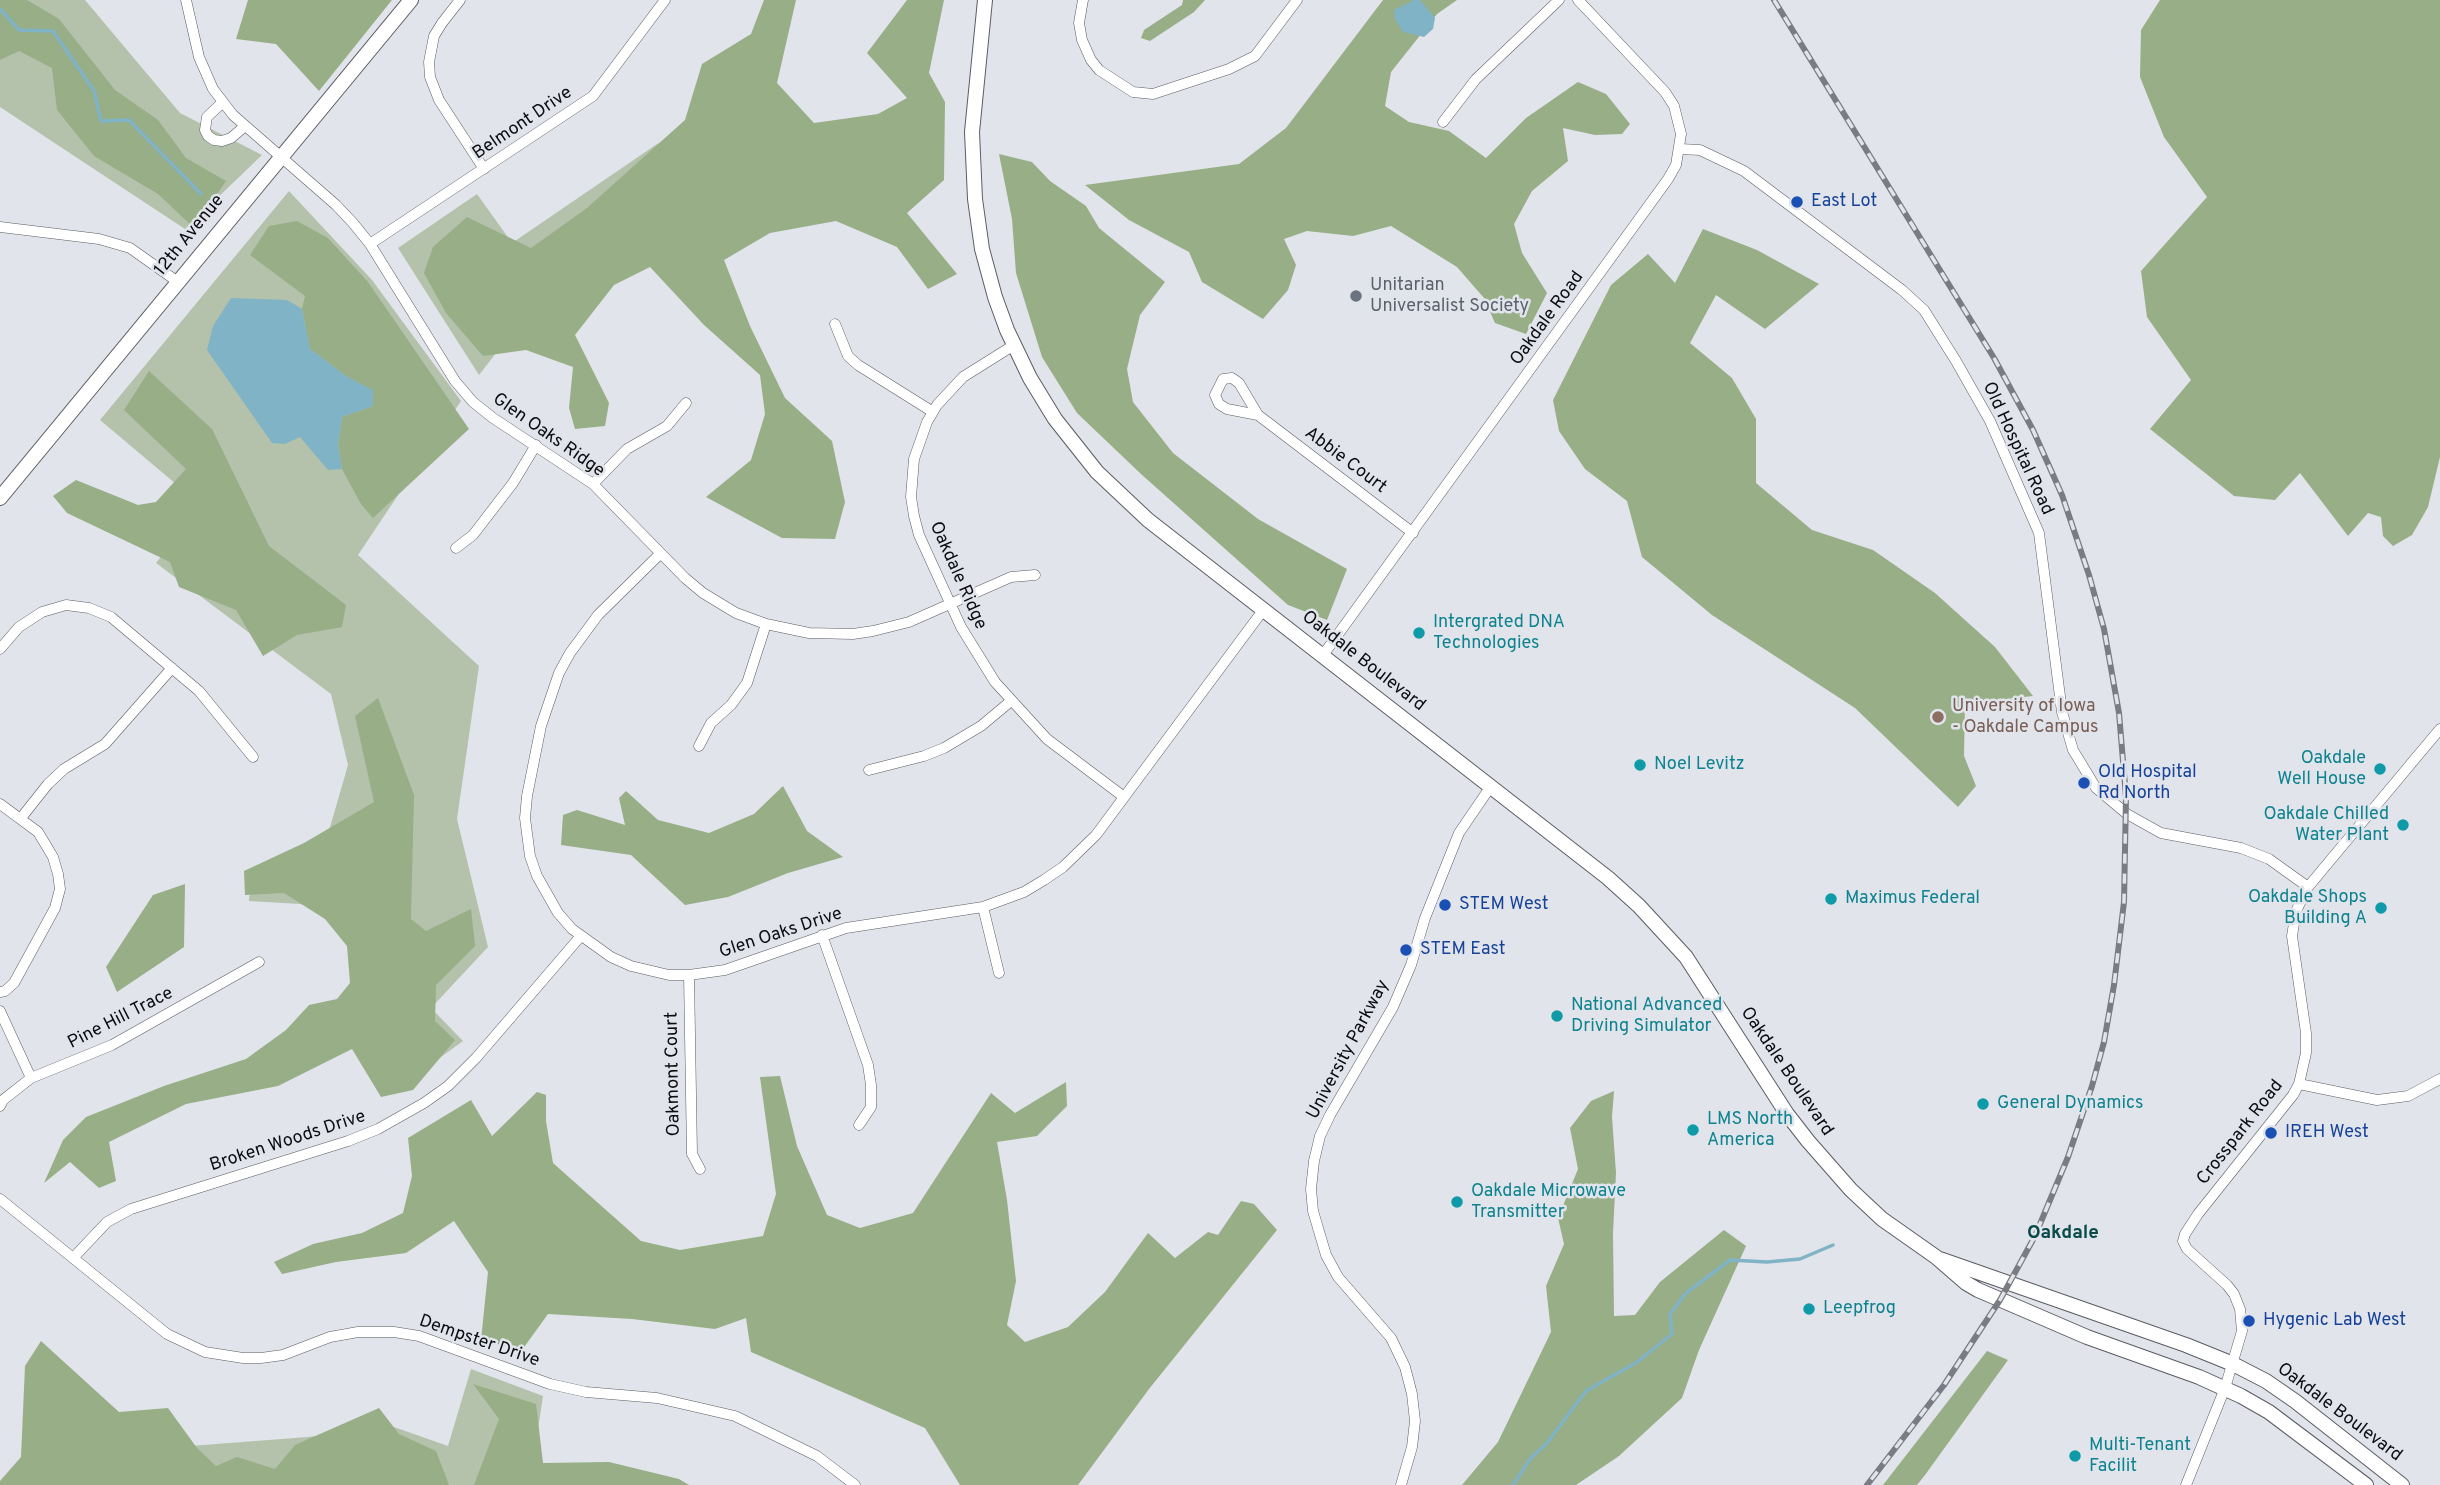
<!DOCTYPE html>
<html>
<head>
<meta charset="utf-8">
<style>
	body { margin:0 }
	canvas { display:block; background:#e1e4eb }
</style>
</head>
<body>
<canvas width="2440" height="1485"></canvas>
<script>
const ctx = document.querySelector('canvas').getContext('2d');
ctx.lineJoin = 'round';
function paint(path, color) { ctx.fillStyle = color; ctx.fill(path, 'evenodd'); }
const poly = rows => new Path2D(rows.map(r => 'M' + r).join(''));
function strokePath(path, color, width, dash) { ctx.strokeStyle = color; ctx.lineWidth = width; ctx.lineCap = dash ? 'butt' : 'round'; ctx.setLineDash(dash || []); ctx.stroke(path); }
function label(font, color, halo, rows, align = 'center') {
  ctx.font = font + ' Overpass,sans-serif'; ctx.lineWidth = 5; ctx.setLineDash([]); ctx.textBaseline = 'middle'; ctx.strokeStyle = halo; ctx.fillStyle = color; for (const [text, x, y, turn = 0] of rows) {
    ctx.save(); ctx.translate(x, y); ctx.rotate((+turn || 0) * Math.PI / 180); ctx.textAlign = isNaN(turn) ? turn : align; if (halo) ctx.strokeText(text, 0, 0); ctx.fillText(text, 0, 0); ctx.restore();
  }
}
const green = poly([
	[0,0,85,0,180,113,262,155,185,229,0,107],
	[660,142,479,375,398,248,477,194,512,243],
	[289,191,372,280,461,401,358,555,479,666,457,819,488,947,431,1008,463,1041,390,1094,363,965,333,906,249,901,251,875,324,848,348,765,331,694,156,563,202,506,100,420],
	[471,1369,543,1396,532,1468,535,1485,224,1485,177,1447,308,1437,391,1426,448,1446]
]);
const forest = poly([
	[0,0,27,0,59,19,115,90,158,120,186,158,226,181,194,228,158,194,94,156,57,110,52,68,19,51,0,60],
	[248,0,392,0,319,91,276,44,236,39],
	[764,0,796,0,777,83,814,123,878,114,907,98,867,53,907,0,944,0,929,73,945,102,944,180,907,213,957,274,928,289,897,247,836,221,770,233,724,260,750,326,785,398,832,441,845,502,835,539,782,538,706,497,751,460,765,414,760,375,704,325,650,267,614,285,575,335,609,403,605,426,575,429,569,408,573,367,526,350,483,356,446,313,424,273,433,247,467,217,531,248,587,208,685,120,702,64,751,34],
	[1183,0,1205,0,1194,12,1150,41,1141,38,1144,30,1182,5],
	[1383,0,1457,0,1437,14,1391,72,1385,106,1409,122,1449,131,1486,158,1526,118,1578,82,1606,94,1630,124,1622,134,1595,135,1563,128,1568,161,1532,191,1514,224,1522,253,1547,293,1526,334,1495,323,1484,298,1457,267,1391,226,1353,236,1307,231,1284,239,1296,265,1288,290,1263,319,1202,282,1189,252,1129,220,1085,185,1239,164,1286,128],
	[2160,0,2440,0,2440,457,2428,507,2412,535,2393,546,2383,536,2381,517,2368,513,2348,536,2300,473,2275,500,2234,496,2150,429,2191,380,2147,317,2141,271,2207,197,2164,137,2140,77,2141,30],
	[999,154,1032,162,1050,181,1086,206,1099,228,1165,282,1140,315,1127,369,1133,402,1173,453,1258,519,1347,569,1327,620,1288,605,1141,474,1077,413,1042,357,1016,273,1012,219],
	[297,221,328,238,368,282,469,429,373,518,361,504,342,469,338,446,342,417,373,406,373,391,346,376,310,349,302,309,305,296,250,255,269,226],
	[1703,229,1757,250,1819,284,1765,329,1716,295,1690,343,1732,378,1756,419,1756,483,1812,530,1873,550,1935,593,1995,647,2033,696,1965,704,1964,756,1976,786,1958,807,1855,708,1712,615,1642,557,1627,501,1585,469,1559,431,1553,400,1611,285,1648,254,1675,283],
	[149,371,212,429,269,546,346,605,342,627,297,635,263,656,236,610,179,587,170,562,67,513,53,496,76,480,138,505,156,502,186,469,124,410],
	[378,698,414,795,411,919,426,931,471,909,475,946,436,985,435,1021,455,1040,413,1090,381,1097,352,1049,278,1086,186,1104,109,1142,116,1181,99,1188,70,1162,44,1183,63,1140,86,1117,164,1086,246,1059,286,1030,309,1005,337,999,350,983,347,946,325,919,284,893,245,895,244,871,304,843,374,802,355,716],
	[783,786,807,831,843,857,788,873,728,897,685,905,631,855,561,845,563,815,577,810,625,825,619,798,626,791,658,820,709,833,754,814],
	[185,884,184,947,117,992,106,967,153,895],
	[780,1076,797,1146,827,1215,860,1228,913,1213,991,1093,1015,1113,1066,1082,1067,1106,1037,1136,997,1142,1007,1200,1016,1281,1007,1325,1025,1342,1068,1327,1105,1292,1148,1233,1175,1258,1208,1232,1218,1235,1241,1201,1254,1204,1277,1230,1149,1389,1078,1485,960,1485,925,1428,751,1352,746,1318,715,1329,632,1319,548,1314,522,1350,481,1340,488,1272,454,1221,406,1253,336,1262,282,1274,274,1262,313,1244,362,1233,403,1213,412,1176,408,1138,471,1100,492,1136,537,1092,546,1095,546,1121,553,1163,641,1241,680,1250,763,1236,776,1194,760,1077],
	[1614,1091,1612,1117,1616,1173,1613,1233,1614,1316,1635,1315,1660,1282,1724,1230,1746,1246,1699,1350,1682,1398,1619,1456,1576,1485,1462,1485,1498,1442,1551,1332,1546,1286,1564,1244,1558,1218,1578,1169,1570,1128,1591,1101],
	[41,1341,119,1412,168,1408,197,1448,216,1466,237,1457,275,1469,295,1445,379,1408,399,1434,436,1451,449,1485,0,1485,0,1481,21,1457,25,1366],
	[1987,1351,2008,1360,1925,1475,1917,1485,1883,1485],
	[473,1384,536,1404,543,1463,609,1462,679,1479,689,1485,474,1485,499,1419]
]);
const water = poly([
	[1414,0,1420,0,1435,18,1433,29,1424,37,1403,32,1395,19,1394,10],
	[231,298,287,300,302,309,310,349,346,376,373,390,373,406,342,417,338,446,342,469,328,470,300,437,285,444,272,443,207,350,213,326]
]);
const stream = poly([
	[0,9,19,30,53,31,94,91,101,121,129,120,201,194],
	[1513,1485,1531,1458,1547,1443,1586,1391,1637,1362,1672,1334,1670,1314,1686,1293,1730,1260,1767,1262,1800,1259,1833,1245]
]);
const street = poly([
	[186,0,199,57,213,89,233,115,336,205,353,223,370,244,455,381,473,402,493,418,593,484,685,578,703,593,736,613,766,624,809,633,853,634,873,631,909,622,1011,577,1035,575],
	[460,0,442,23,434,36,429,62,430,77,439,100,484,169],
	[1083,0,1079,23,1082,40,1091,60,1099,70,1133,92,1153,94,1229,69,1255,56,1297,0],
	[223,102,207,117,205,130,208,136,214,140,222,141,231,138,245,126],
	[1443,122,1476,79,1559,0],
	[1680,149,1700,150,1744,171,1902,290,1924,310,1956,361,1990,421,2039,533,2062,712,2073,750,2096,788,2127,814,2161,833,2241,848,2269,859,2308,887],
	[0,227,99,239,130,248,178,282],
	[370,244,593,96,665,0],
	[835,324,848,356,858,365,933,412],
	[1014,345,963,377,937,405,927,422,914,459,911,497,914,516,919,535,961,627,995,682,1047,739,1124,797],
	[1258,415,1227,409,1219,404,1215,395,1223,379,1232,378,1239,383,1258,415,1413,533],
	[593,484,627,449,667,426,686,403],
	[456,548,473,535,513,483,536,445],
	[660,554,598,615,570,653,559,673,541,726,527,796,525,818,530,856,537,876,558,913,572,929,611,957,631,966,669,975,689,975,725,970,846,928,983,907,1024,892,1044,880,1063,867,1096,835,1264,609],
	[0,649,19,627,42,612,66,605,89,608,111,617,199,691,253,757],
	[1323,655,1668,179,1676,165,1681,134,1674,106,1665,92,1578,0],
	[699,746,711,723,731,705,747,683,766,624],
	[869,770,924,756,944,748,981,726,1011,701],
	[0,804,38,832,53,857,58,874,60,889,55,908,14,983,5,991,0,992],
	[21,818,48,784,64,769,105,744,172,668],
	[983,907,999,973],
	[822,935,868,1065,871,1085,871,1107,859,1125],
	[689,975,692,1154,700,1169],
	[0,1011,31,1078],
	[2299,1084,2377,1100,2408,1096,2440,1079],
	[0,1106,3,1100,31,1078,112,1045,259,962],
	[0,1199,167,1334,205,1352,243,1358,261,1358,283,1355,330,1337,358,1332,394,1332,419,1336,550,1384,586,1392,657,1398,735,1416,817,1456,855,1485],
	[74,1257,107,1222,131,1209,348,1141,378,1129,424,1103,448,1086,476,1058,580,937],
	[1401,1485,1412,1447,1415,1421,1412,1394,1405,1367,1391,1338,1338,1277,1326,1255,1313,1211,1311,1189,1314,1161,1320,1136,1330,1115,1393,1007,1411,965,1425,918,1459,833,1491,786],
	[2186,1485,2225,1388,2242,1331,2240,1309,2234,1294,2227,1285,2187,1249,2183,1241,2185,1234,2198,1214,2293,1095,2299,1084,2306,1053,2306,1033,2292,936,2296,911,2308,887,2440,729]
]);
const secondary = poly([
	[985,0,972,132,975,199,982,249,995,297,1007,330,1030,378,1055,419,1097,472,1148,520,1608,878,1639,906,1686,957,1787,1114,1808,1141,1851,1190,1882,1219,1936,1257,1966,1283,1978,1290,2087,1337,2199,1377,2241,1396,2269,1412,2366,1485],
	[0,498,411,0],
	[1940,1259,2186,1345,2233,1364,2266,1381,2295,1401,2402,1485]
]);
const rail = poly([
	[1774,0,1994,358,2033,430,2062,495,2089,575,2104,629,2119,713,2126,797,2124,902,2114,985,2104,1042,2092,1086,2068,1157,2035,1236,2000,1300,1944,1385,1867,1485]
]);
const markers = [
	[1797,202,7,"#1a4fb4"],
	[1356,296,7,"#6b7280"],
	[1419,633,7,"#0f9aa8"],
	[1938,717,7,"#8d6e63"],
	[1640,765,7,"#0f9aa8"],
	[2380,769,7,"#0f9aa8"],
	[2084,783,7,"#1a4fb4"],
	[2403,825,7,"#0f9aa8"],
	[1831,899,7,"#0f9aa8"],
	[1445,905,7,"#1a4fb4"],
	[2381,908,7,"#0f9aa8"],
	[1406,950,7,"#1a4fb4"],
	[1557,1016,7,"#0f9aa8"],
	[1983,1104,7,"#0f9aa8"],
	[1693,1130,7,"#0f9aa8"],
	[2271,1133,7,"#1a4fb4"],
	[1457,1202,7,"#0f9aa8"],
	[1809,1309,7,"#0f9aa8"],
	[2249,1321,7,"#1a4fb4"],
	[2075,1456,7,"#0f9aa8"]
];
const streetNames = [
	["Belmont Drive",523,124,-34],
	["12th Avenue",190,236,-51],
	["Oakdale Road",1548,319,-54],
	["Glen Oaks Ridge",548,436,35],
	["Old Hospital Road",2017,449,65],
	["Abbie Court",1345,461,37],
	["Oakdale Ridge",957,576,66],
	["Oakdale Boulevard",1363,662,38],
	["Glen Oaks Drive",781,934,-18],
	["Pine Hill Trace",121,1019,-27],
	["University Parkway",1349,1050,-62],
	["Oakdale Boulevard",1786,1072,56],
	["Oakmont Court",674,1074,-91],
	["Crosspark Road",2241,1133,-52],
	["Broken Woods Drive",288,1142,-18],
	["Dempster Drive",479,1342,19],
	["Oakdale Boulevard",2339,1413,37]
];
const transitNames = [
	["East Lot",1811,202],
	["Old Hospital",2098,773],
	["Rd North",2098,794],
	["STEM West",1459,905],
	["STEM East",1420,950],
	["IREH West",2285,1133],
	["Hygenic Lab West",2263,1321]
];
const worshipNames = [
	["Unitarian",1370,286],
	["Universalist Society",1370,307]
];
const cultureNames = [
	["Intergrated DNA",1433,623],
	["Technologies",1433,644],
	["Oakdale",2366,759,"right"],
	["Well House",2366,780,"right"],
	["Noel Levitz",1654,765],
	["Oakdale Chilled",2389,815,"right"],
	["Water Plant",2389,836,"right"],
	["Oakdale Shops",2367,898,"right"],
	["Building A",2367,919,"right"],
	["Maximus Federal",1845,899],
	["National Advanced",1571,1006],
	["Driving Simulator",1571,1027],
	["General Dynamics",1997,1104],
	["LMS North",1707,1120],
	["America",1707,1141],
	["Oakdale Microwave",1471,1192],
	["Transmitter",1471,1213],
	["Leepfrog",1823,1309],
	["Multi-Tenant",2089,1446],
	["Facilit",2089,1467]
];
const educationNames = [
	["University of Iowa",1952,707],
	["- Oakdale Campus",1952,728]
];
const neighbourhoodNames = [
	["Oakdale",2063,1234]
];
paint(green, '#b4c2ab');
paint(forest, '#97ae87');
paint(water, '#81b3c6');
strokePath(stream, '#81b3c6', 3.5);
strokePath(street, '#5a5c63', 11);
strokePath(secondary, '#5a5c63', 16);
strokePath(street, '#fff', 10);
strokePath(secondary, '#fff', 14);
strokePath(rail, '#7a7c81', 6);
strokePath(rail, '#e1e4eb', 3.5, [10]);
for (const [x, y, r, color] of markers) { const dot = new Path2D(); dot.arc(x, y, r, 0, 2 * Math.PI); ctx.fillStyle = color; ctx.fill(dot); strokePath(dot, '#e1e4eb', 2.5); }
label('18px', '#0c0d10', '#e1e4eb', streetNames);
label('18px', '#164399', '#e1e4eb', transitNames, 'left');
label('18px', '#5b616d', '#e1e4eb', worshipNames, 'left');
label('18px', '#0d838f', '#e1e4eb', cultureNames, 'left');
label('18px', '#785e54', '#e1e4eb', educationNames, 'left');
label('bold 19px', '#094a4b', '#e1e4eb', neighbourhoodNames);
</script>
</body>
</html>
